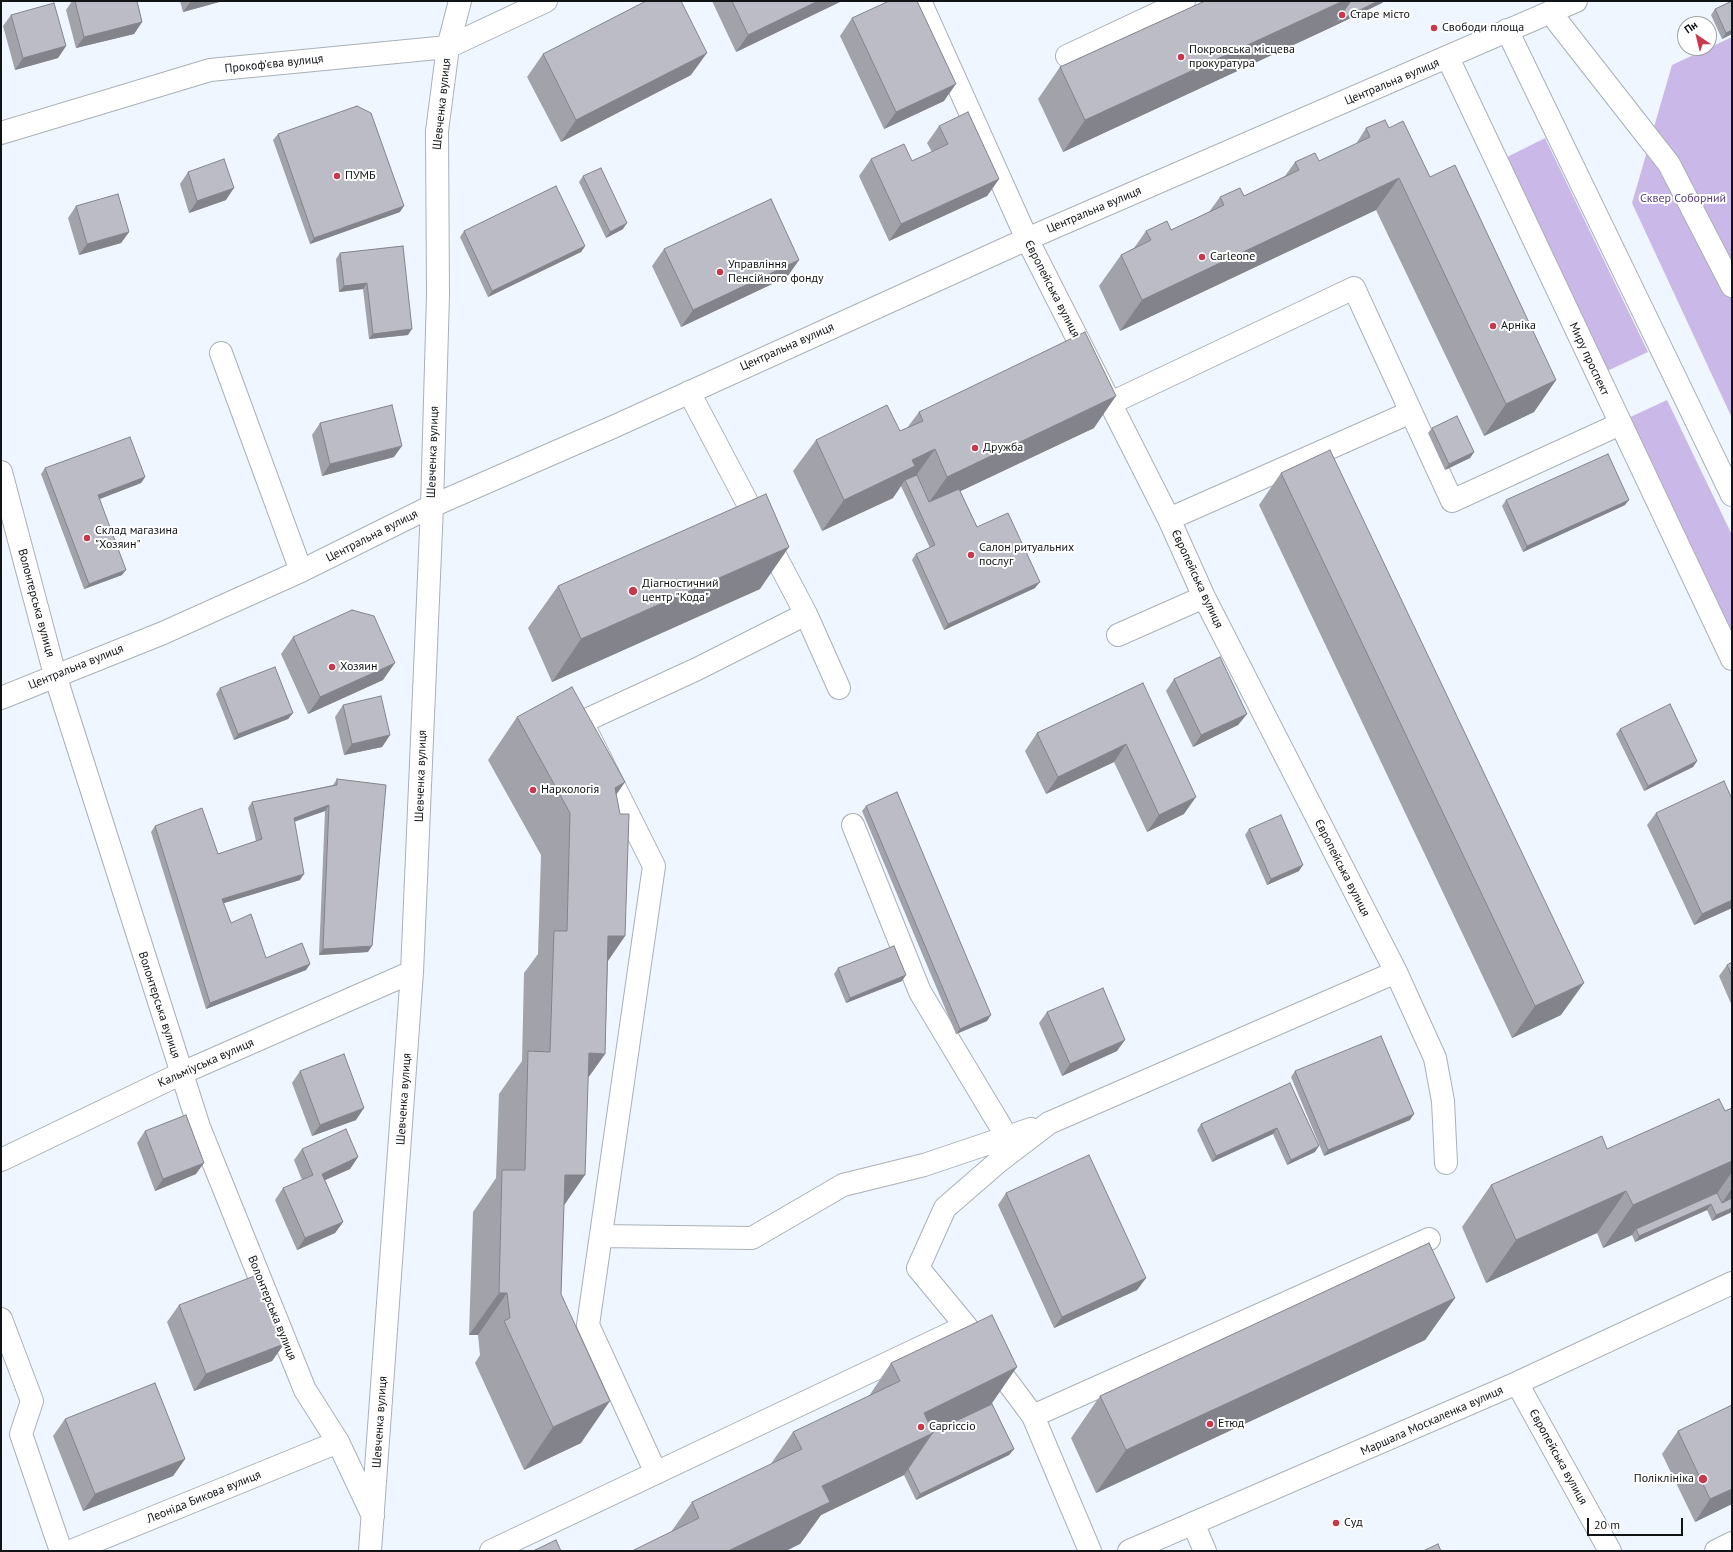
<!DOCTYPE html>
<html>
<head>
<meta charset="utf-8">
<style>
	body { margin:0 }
	#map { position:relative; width:1733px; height:1552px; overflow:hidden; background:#eff6ff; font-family:"PT Sans",sans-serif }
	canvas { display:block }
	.frame { position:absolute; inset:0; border:2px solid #111417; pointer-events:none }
	.north { position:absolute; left:1677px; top:16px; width:40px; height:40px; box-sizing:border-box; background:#fff; border:1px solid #a0a1a2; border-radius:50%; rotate:325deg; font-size:11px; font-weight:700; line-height:16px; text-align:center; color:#111417 }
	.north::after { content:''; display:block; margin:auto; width:14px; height:18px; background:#c9394c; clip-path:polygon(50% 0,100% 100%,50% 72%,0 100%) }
	.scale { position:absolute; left:1587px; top:1518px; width:96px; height:18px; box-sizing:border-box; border:2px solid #111417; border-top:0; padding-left:5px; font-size:12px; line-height:14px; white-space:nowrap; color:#111417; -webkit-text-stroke:3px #fff; paint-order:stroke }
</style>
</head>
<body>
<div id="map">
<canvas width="1733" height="1552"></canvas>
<div class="frame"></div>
<div class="north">Пн</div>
<div class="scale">20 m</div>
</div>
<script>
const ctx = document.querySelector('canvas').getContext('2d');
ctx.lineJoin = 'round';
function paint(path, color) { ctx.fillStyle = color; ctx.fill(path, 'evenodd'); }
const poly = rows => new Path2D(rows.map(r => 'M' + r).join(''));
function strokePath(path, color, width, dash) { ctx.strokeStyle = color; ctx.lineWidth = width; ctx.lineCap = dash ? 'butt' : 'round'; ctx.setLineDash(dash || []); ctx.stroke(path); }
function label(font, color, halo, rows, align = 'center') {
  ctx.font = font + ' "PT Sans",sans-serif'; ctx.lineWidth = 4; ctx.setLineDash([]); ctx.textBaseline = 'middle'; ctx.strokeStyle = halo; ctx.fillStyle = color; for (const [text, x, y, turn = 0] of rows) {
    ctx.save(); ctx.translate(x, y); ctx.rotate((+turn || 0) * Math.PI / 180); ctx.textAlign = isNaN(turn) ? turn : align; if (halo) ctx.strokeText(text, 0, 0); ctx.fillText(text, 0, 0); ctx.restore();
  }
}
const green = poly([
	[1732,37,1732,418,1632,203,1672,65],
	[1545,138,1648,352,1607,371,1505,158],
	[1667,400,1732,535,1732,631,1729,632,1626,419]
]);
const minor = poly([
	[920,1,1027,239,1169,519,1204,597,1396,972,1435,1058,1443,1101,1446,1163],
	[1550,12,1669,164,1732,286],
	[1507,30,1732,495],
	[1067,56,1184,1],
	[1448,58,1732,659],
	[1,133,210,70,448,47,546,1],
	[221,353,301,571],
	[689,392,806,614,839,688],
	[1111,403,1354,288,1452,501,1620,424],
	[1,472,55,675,199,1127,305,1390,338,1442,373,1516],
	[1169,519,1411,412],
	[1118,635,1204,597],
	[1,698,163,633,301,571,432,506,613,427,1027,239,1576,1],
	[853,825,920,992,1007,1137],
	[1,1160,182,1073,412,972],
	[601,1236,752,1238,843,1185,924,1165,1031,1129],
	[1,1319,32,1401,21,1434,61,1551],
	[966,1326,918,1268,945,1208,998,1162,1049,1123,1396,972],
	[1517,1383,1610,1551],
	[656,1473,588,1325,654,866,582,722,697,669,806,614],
	[1193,1523,1205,1551],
	[71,1551,338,1442],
	[370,1551,412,972,432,506,438,295,437,131,448,47,460,1],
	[491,1551,966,1326,1033,1416],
	[1090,1551,1033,1416,1429,1239],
	[1129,1551,1517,1383,1732,1283],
	[1716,1551,1732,1543]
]);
const wall = poly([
	[72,1,137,1,142,22,134,34,76,48,66,10],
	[180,1,223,1,183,12],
	[712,1,842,1,736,52],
	[1205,1,1384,1,1382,3,1332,27,1063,152,1038,99,1060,67],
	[1715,9,1732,34,1722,39,1711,15],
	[11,15,66,46,58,58,15,70,3,26],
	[852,18,944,101,884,129,840,36],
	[543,54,691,75,561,142,527,77],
	[939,126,999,179,987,196,889,241,859,176,871,159,912,161,932,152,927,143],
	[1366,128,1389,128,1430,177,1556,380,1534,412,1484,436,1376,210,1120,331,1099,286,1121,255,1134,248,1146,231,1171,230,1209,212,1220,197,1244,196,1285,176,1295,162,1319,161,1356,144],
	[278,134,400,212,310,244,273,140],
	[188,172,226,200,189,213,180,184],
	[583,176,623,229,606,238,579,182],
	[76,206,129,232,121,243,79,255,68,218],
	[464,231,585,246,581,252,488,297,460,237],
	[403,246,408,335,369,339,363,289,339,292,336,259,340,253],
	[664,249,799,260,787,277,681,327,652,266],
	[919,412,1094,428,960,491,977,527,1035,588,944,630,912,560,916,554,930,548,901,486,893,498,822,531,793,471,816,440,900,431,907,428],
	[320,423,394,457,322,476,312,435],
	[1432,428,1474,452,1470,458,1445,470,1428,433],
	[45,468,145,477,141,483,100,499,122,575,84,589,41,474],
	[1281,473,1561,1015,1512,1038,1259,505],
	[1506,500,1625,505,1523,552,1502,506],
	[558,586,760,589,552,682,528,628],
	[293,637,383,680,308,714,281,654],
	[1174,679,1247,714,1238,725,1193,747,1166,691],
	[1143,683,1184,814,1147,832,1114,762,1046,794,1025,751,1037,733],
	[220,688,293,713,288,719,234,740,216,694],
	[343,705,390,735,382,747,344,755,335,717],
	[517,717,625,782,616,795,625,936,608,961,605,1054,588,1078,564,1205,561,1294,581,1443,524,1470,475,1363,480,1355,478,1335,469,1335,473,1212,496,1178,499,1094,522,1061,524,973,538,954,541,855,488,760],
	[1620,729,1697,761,1693,767,1644,791,1616,734],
	[337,779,368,952,319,955,325,811,294,822,300,880,223,903,231,923,266,958,310,964,306,970,206,1009,151,832,155,826,218,854,256,841,248,808,252,802,333,785],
	[866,806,987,1021,956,1034,862,811],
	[1656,813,1732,908,1694,925,1647,825],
	[1249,829,1299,871,1267,885,1245,835],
	[1732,962,1732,1006,1719,976,1727,965],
	[838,968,902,981,846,1003,834,974],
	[1047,1012,1117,1051,1062,1076,1039,1023],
	[300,1071,356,1120,312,1136,292,1083],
	[1295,1071,1410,1120,1324,1156,1291,1077],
	[1290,1083,1315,1152,1287,1165,1273,1134,1212,1162,1197,1130,1201,1124],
	[1732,1108,1732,1212,1712,1221,1707,1210,1635,1242,1632,1235,1603,1248,1597,1233,1486,1283,1462,1227,1491,1185,1607,1149,1725,1111],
	[145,1131,196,1174,155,1191,137,1143],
	[302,1149,358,1157,350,1169,325,1180,343,1222,335,1233,297,1250,275,1200,283,1188,302,1180,294,1160],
	[1006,1193,1146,1278,1137,1290,1054,1328,998,1205],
	[1455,1298,1425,1340,1096,1493,1071,1438,1100,1396],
	[179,1305,284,1344,272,1361,194,1391,167,1322],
	[891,1363,992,1404,1014,1449,1009,1455,916,1500,904,1475,821,1515,800,1544,671,1532,692,1502,770,1465,793,1432,869,1396],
	[65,1419,185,1459,173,1476,83,1511,53,1436],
	[1678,1431,1732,1504,1695,1522,1662,1454]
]);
const shadedWall = poly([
	[191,1,223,1,183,12],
	[818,1,842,1,736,52,748,35],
	[1343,1,1351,1,1332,27,1063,152,1085,120],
	[1378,1,1384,1,1382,3,1332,27,1336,22],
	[142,22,134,34,76,48,84,37],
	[1732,30,1732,34,1722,39,1726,33],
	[66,46,58,58,15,70,23,58],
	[707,53,691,75,561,142,576,120],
	[956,84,944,101,884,129,896,112],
	[1399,178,1376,210,1120,331,1142,300],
	[999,179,987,196,889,241,901,224],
	[234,188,226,200,189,213,197,201],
	[404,206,400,212,310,244,314,238],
	[627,223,623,229,606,238,610,232],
	[129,232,121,243,79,255,87,244],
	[585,246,581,252,488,297,492,291],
	[799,260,787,277,681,327,693,310],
	[367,283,363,289,339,292,344,286],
	[412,329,408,335,369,339,373,334],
	[1556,380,1534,412,1484,436,1506,404],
	[1116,396,1094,428,925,508,947,477],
	[402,446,394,457,322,476,330,464],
	[935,449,913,480,905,480,893,498,822,531,844,500,912,460],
	[1474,452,1470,458,1445,470,1449,464],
	[145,477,141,483,94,501,98,495],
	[1629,500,1625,505,1523,552,1527,546],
	[789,547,760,589,552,682,581,639],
	[126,570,122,575,84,589,89,584],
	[1040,582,1035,588,944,630,948,624],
	[395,663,383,680,308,714,320,697],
	[293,713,288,719,234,740,238,734],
	[1247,714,1238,725,1193,747,1201,735],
	[390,735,382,747,344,755,352,744],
	[1126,744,1114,762,1046,794,1058,777],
	[1697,761,1693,767,1644,791,1648,786],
	[625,782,595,824,615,788],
	[1196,797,1184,814,1147,832,1159,815],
	[329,805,325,811,290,823,294,818],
	[1303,865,1299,871,1267,885,1271,879],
	[304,874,300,880,218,905,222,899],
	[1732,900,1732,908,1694,925,1702,914],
	[608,936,625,936,596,978],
	[372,946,368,952,319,955,323,949],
	[310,964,306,970,206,1009,210,1003],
	[906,975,902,981,846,1003,850,998],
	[1584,983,1561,1015,1512,1038,1535,1006],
	[991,1015,987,1021,956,1034,960,1029],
	[1125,1040,1117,1051,1062,1076,1070,1064],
	[589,1053,605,1054,575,1096],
	[364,1108,356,1120,312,1136,320,1125],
	[1414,1114,1410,1120,1324,1156,1328,1150],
	[1277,1128,1273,1134,1212,1162,1216,1156],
	[1319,1146,1315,1152,1287,1165,1291,1160],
	[358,1157,350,1169,314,1185,322,1174],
	[1732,1161,1732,1172,1713,1199,1636,1229,1632,1235,1603,1248,1633,1205],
	[204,1163,196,1174,155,1191,163,1179],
	[565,1175,585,1175,556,1217],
	[1732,1188,1732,1202,1718,1209],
	[1626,1191,1597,1233,1486,1283,1516,1240],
	[1711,1204,1707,1210,1635,1242,1639,1236],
	[1732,1208,1732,1212,1712,1221,1716,1215],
	[343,1222,335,1233,297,1250,305,1238],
	[1146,1278,1137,1290,1054,1328,1062,1317],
	[499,1293,507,1293,478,1335,469,1335],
	[1455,1298,1425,1340,1096,1493,1126,1450],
	[284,1344,272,1361,194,1391,206,1374],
	[1017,1367,988,1409,930,1437,904,1475,821,1515,800,1544,786,1551,728,1551,822,1486,924,1413],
	[610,1401,581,1443,524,1470,553,1427],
	[1014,1449,1009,1455,916,1500,920,1494],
	[185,1459,173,1476,83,1511,95,1494],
	[1732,1489,1732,1504,1695,1522,1710,1499]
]);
const building = poly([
	[75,1,137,1,142,22,84,37,75,1],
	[646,1,681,1,707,53,576,120,543,54,646,1],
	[732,1,818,1,748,35,732,1],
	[889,1,917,1,956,84,896,112,852,18,889,1],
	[1205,1,1343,1,1085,120,1060,67,1205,1],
	[1351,1,1378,1,1336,22,1351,1],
	[1732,1,1732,30,1726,33,1715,9,1732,1],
	[54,3,66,46,23,58,11,15,54,3],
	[357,106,371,113,404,206,314,238,278,134,357,106],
	[968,112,999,179,901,224,871,159,904,144,912,161,948,144,939,126,968,112],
	[1385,120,1389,128,1403,121,1430,177,1455,165,1556,380,1506,404,1399,178,1142,300,1121,255,1151,240,1146,231,1167,221,1171,230,1224,205,1220,197,1240,188,1244,196,1299,170,1295,162,1315,153,1319,161,1370,137,1366,128,1385,120],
	[224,159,234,188,197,201,188,172,224,159],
	[601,168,627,223,610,232,583,176,601,168],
	[556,186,585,246,492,291,464,231,556,186],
	[118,194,129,232,87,244,76,206,118,194],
	[771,199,799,260,693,310,664,249,771,199],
	[403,246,412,329,373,334,367,283,344,286,340,253,403,246],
	[1085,332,1116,396,947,477,935,449,912,460,915,466,844,500,816,440,887,405,900,431,923,421,919,412,1085,332],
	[392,405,402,446,330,464,320,423,392,405],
	[1457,416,1474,452,1449,464,1432,428,1457,416],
	[130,437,145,477,98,495,126,570,89,584,45,468,130,437],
	[1330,450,1584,983,1535,1006,1281,473,1330,450],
	[1608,454,1629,500,1527,546,1506,500,1608,454],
	[917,475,929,502,959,489,977,527,1008,513,1040,582,948,624,916,554,935,545,905,480,917,475],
	[766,494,789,547,581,639,558,586,766,494],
	[352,610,374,616,395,663,320,697,293,637,352,610],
	[1220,657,1247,714,1201,735,1174,679,1220,657],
	[275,667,293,713,238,734,220,688,275,667],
	[1143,683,1196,797,1159,815,1126,744,1058,777,1037,733,1143,683],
	[572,687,625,782,615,788,620,814,629,814,625,936,608,936,605,1054,589,1053,585,1175,565,1175,561,1294,610,1401,553,1427,504,1321,510,1318,507,1293,499,1293,502,1170,525,1170,528,1051,550,1052,554,931,567,931,570,813,517,717,572,687],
	[381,696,390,735,352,744,343,705,381,696],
	[1670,704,1697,761,1648,786,1620,729,1670,704],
	[337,779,386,785,372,946,323,949,329,805,294,818,304,874,222,899,231,923,251,914,266,958,302,943,310,964,210,1003,155,826,202,808,218,854,262,839,252,802,337,785,337,779],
	[1724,781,1732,799,1732,900,1702,914,1656,813,1724,781],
	[897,792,991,1015,960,1029,866,806,897,792],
	[1281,815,1303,865,1271,879,1249,829,1281,815],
	[894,946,906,975,850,998,838,968,894,946],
	[1732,962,1732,976,1727,965,1732,962],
	[1103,988,1125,1040,1070,1064,1047,1012,1103,988],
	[1381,1036,1414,1114,1328,1150,1295,1071,1381,1036],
	[344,1054,364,1108,320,1125,300,1071,344,1054],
	[1290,1083,1319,1146,1291,1160,1277,1128,1216,1156,1201,1124,1290,1083],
	[1719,1099,1725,1111,1732,1108,1732,1161,1633,1205,1626,1191,1516,1240,1491,1185,1602,1136,1607,1149,1719,1099],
	[186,1115,204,1163,163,1179,145,1131,186,1115],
	[346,1129,358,1157,322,1174,343,1222,305,1238,283,1188,313,1175,302,1149,346,1129],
	[1089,1155,1146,1278,1062,1317,1006,1193,1089,1155],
	[1717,1193,1722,1203,1732,1198,1732,1208,1716,1215,1711,1204,1639,1236,1636,1229,1717,1193],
	[1429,1243,1455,1298,1126,1450,1100,1396,1429,1243],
	[257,1275,284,1344,206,1374,179,1305,257,1275],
	[992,1315,1017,1367,924,1413,933,1433,822,1486,830,1502,728,1551,632,1551,699,1518,692,1502,802,1449,793,1432,900,1381,891,1363,992,1315],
	[155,1383,185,1459,95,1494,65,1419,155,1383],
	[992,1404,1014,1449,920,1494,908,1469,933,1432,992,1404],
	[1732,1405,1732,1489,1710,1499,1678,1431,1732,1405],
	[556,1540,561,1551,533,1551,556,1540],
	[1438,1544,1441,1551,1423,1551,1438,1544]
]);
const markers = [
	[1342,15,4,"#c9394c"],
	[1434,28,4,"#c9394c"],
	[1181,57,4,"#c9394c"],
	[337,176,4,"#c9394c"],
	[1202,257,4,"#c9394c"],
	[720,272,4,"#c9394c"],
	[1493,326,4,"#c9394c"],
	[975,448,4,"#c9394c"],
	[87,538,4,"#c9394c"],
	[971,555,4,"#c9394c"],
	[633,591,5,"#c9394c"],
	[332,667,4,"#c9394c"],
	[533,790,4,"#c9394c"],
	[1210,1424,4,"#c9394c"],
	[921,1427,4,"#c9394c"],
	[1703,1479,5,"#c9394c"],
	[1336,1523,4,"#c9394c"]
];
const poiNames = [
	["Старе місто",1350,15],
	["Свободи площа",1442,28],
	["Покровська місцева",1189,50],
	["прокуратура",1189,64],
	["ПУМБ",345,176],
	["Carleone",1210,257],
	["Управління",728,265],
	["Пенсійного фонду",728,279],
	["Арніка",1501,326],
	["Дружба",983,448],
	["Склад магазина",95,531],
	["\"Хозяин\"",95,545],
	["Салон ритуальних",979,548],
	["послуг",979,562],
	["Діагностичний",642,584],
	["центр \"Кода\"",642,598],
	["Хозяин",340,667],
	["Наркологія",541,790],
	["Етюд",1218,1424],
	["Capriccio",929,1427],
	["Поліклініка",1694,1479,"right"],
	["Суд",1344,1523]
];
const streetNames = [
	["Прокоф'єва вулиця",274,64,-6],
	["Центральна вулиця",1392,82,-23],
	["Шевченка вулиця",442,104,-84],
	["Центральна вулиця",1094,210,-23],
	["Європейська вулиця",1052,289,63],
	["Центральна вулиця",787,347,-24],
	["Миру проспект",1589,359,65],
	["Шевченка вулиця",433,452,-88],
	["Центральна вулиця",372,536,-27],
	["Європейська вулиця",1197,579,65],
	["Волонтерська вулиця",36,603,75],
	["Центральна вулиця",76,667,-22],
	["Шевченка вулиця",421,776,-88],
	["Європейська вулиця",1342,868,63],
	["Волонтерська вулиця",159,1005,72],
	["Кальміуська вулиця",206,1063,-24],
	["Шевченка вулиця",404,1099,-86],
	["Волонтерська вулиця",272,1308,68],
	["Маршала Москаленка вулиця",1432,1421,-24],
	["Шевченка вулиця",380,1422,-86],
	["Європейська вулиця",1558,1457,61],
	["Леоніда Бикова вулиця",204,1497,-22]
];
const parkNames = [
	["Сквер Соборний",1683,199]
];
paint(green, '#cab8e8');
strokePath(minor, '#a9b0b8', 24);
strokePath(minor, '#fff', 22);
paint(wall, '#a1a2aa');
paint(shadedWall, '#83848b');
paint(building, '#bbbcc6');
strokePath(building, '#83848b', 1);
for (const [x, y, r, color] of markers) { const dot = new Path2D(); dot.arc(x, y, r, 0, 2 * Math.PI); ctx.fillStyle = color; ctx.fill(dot); strokePath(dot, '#fff', 1.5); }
label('12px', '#111417', '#fff', poiNames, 'left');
label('12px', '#111417', '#fff', streetNames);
label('12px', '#583d7c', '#fff', parkNames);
</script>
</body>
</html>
